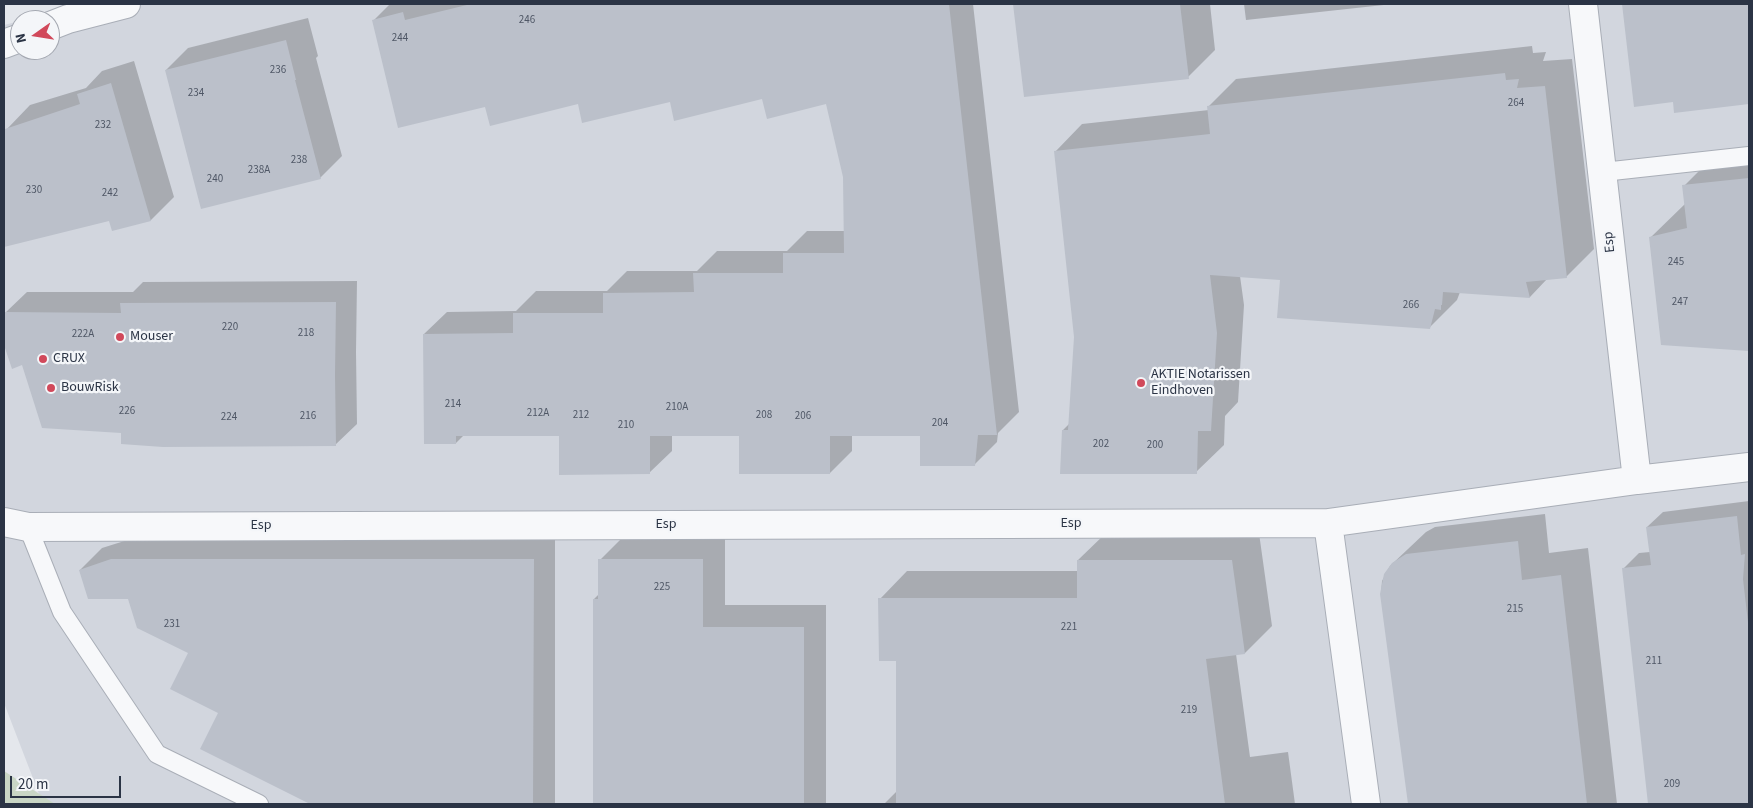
<!DOCTYPE html>
<html>
<head>
<meta charset="utf-8">
<style>
	body { margin:0 }
	#map { position:relative; width:1753px; height:808px; overflow:hidden; background:#e4e7ec; font-family:"Source Sans 3",sans-serif }
	canvas { display:block }
	.frame { position:absolute; inset:0; border:5px solid #2b3445; pointer-events:none }
	.north { position:absolute; left:10px; top:10px; width:50px; height:50px; box-sizing:border-box; background:#f4f6f9; border:1px solid #a4a8b1; border-radius:50%; rotate:257deg; font-size:14px; font-weight:700; line-height:20px; text-align:center; color:#2b3445 }
	.north::after { content:''; display:block; margin:auto; width:18px; height:22px; background:#d1495b; clip-path:polygon(50% 0,100% 100%,50% 72%,0 100%) }
	.scale { position:absolute; left:10px; top:776px; width:111px; height:22px; box-sizing:border-box; border:2px solid #2b3445; border-top:0; padding-left:6px; font-size:15px; line-height:18px; white-space:nowrap; color:#2b3445; -webkit-text-stroke:4px #f4f6f9; paint-order:stroke }
</style>
</head>
<body>
<div id="map">
<canvas width="1753" height="808"></canvas>
<div class="frame"></div>
<div class="north">N</div>
<div class="scale">20 m</div>
</div>
<script>
const ctx = document.querySelector('canvas').getContext('2d');
ctx.lineJoin = 'round';
function paint(path, color) { ctx.fillStyle = color; ctx.fill(path, 'evenodd'); }
const poly = rows => new Path2D(rows.map(r => 'M' + r).join(''));
function strokePath(path, color, width, dash) { ctx.strokeStyle = color; ctx.lineWidth = width; ctx.lineCap = dash ? 'butt' : 'round'; ctx.setLineDash(dash || []); ctx.stroke(path); }
function label(font, color, halo, rows, align = 'center') {
  ctx.font = font + ' "Source Sans 3",sans-serif'; ctx.lineWidth = 4.5; ctx.setLineDash([]); ctx.textBaseline = 'middle'; ctx.strokeStyle = halo; ctx.fillStyle = color; for (const [text, x, y, turn = 0] of rows) {
    ctx.save(); ctx.translate(x, y); ctx.rotate((+turn || 0) * Math.PI / 180); ctx.textAlign = isNaN(turn) ? turn : align; if (halo) ctx.strokeText(text, 0, 0); ctx.fillText(text, 0, 0); ctx.restore();
  }
}
const built = poly([
	[81,4,1749,4,1749,804,46,804,41,799,4,703,4,25,20,21,20,50,50,50,50,20,22,20]
]);
const green = poly([
	[4,771,55,804,4,804]
]);
const shadow = poly([
	[390,4,973,4,1019,412,998,433,997,442,974,465,921,435,852,435,852,451,830,473,741,435,672,434,672,451,649,473,560,434,464,435,456,443,424,334,447,312,516,311,536,291,607,291,627,271,697,271,717,251,787,251,807,231,845,231,845,176,827,102,763,98,579,103,373,21],
	[1014,4,1210,4,1215,50,1188,77,1025,96],
	[1244,4,1393,4,1246,20],
	[1624,4,1749,4,1749,103,1675,111,1674,101,1635,106],
	[308,18,318,56,316,58,342,156,320,178,166,70,188,48],
	[1532,46,1533,53,1546,52,1543,61,1572,59,1594,249,1566,277,1547,279,1530,297,1460,292,1457,300,1429,328,1281,278,1240,276,1244,305,1238,402,1225,416,1224,445,1196,472,1063,430,1070,423,1075,337,1055,152,1082,124,1209,110,1208,107,1236,79],
	[134,61,174,197,151,220,113,230,110,220,4,246,4,173,7,129,30,105,86,88,102,71],
	[1749,148,1749,349,1662,344,1650,238,1686,203,1684,186,1718,152],
	[357,281,356,352,357,424,335,445,122,432,23,364,13,367,4,341,4,334,10,327,5,313,27,292,133,292,143,282],
	[1749,501,1749,804,1650,804,1623,569,1639,553,1650,552,1647,527,1663,512],
	[1545,514,1549,553,1588,548,1617,804,1410,804,1381,594,1382,581,1390,566,1426,532,1435,527],
	[1106,533,1259,533,1272,626,1245,653,1236,654,1250,757,1288,752,1295,804,884,804,897,791,897,660,880,599,907,571,1078,571,1078,560],
	[555,537,555,804,313,804,202,749,219,713,190,652,129,597,80,570,102,548,134,538],
	[622,538,725,538,725,605,826,605,826,804,594,804,594,599,599,594,600,560]
]);
const building = poly([
	[471,4,949,4,997,435,978,435,975,466,920,466,920,436,830,436,830,474,739,474,739,436,650,436,650,474,559,475,559,436,456,436,456,444,424,444,423,334,513,333,513,313,603,313,603,293,694,292,693,273,783,273,783,253,844,253,843,177,826,104,767,119,762,99,674,121,670,102,582,123,578,104,490,126,485,107,398,128,372,20,403,12,405,20],
	[1013,4,1180,4,1189,79,1024,97],
	[1622,4,1749,4,1749,104,1674,113,1673,102,1634,107],
	[286,40,296,80,295,80,321,179,201,209,165,70],
	[1505,73,1506,80,1519,79,1517,88,1545,86,1567,278,1526,282,1530,298,1443,292,1442,305,1441,305,1441,310,1435,309,1430,329,1277,318,1280,280,1210,275,1217,333,1211,431,1198,431,1197,474,1060,474,1062,430,1068,430,1074,337,1054,151,1210,134,1207,106],
	[111,83,151,221,112,231,109,221,4,247,4,154,5,129,80,104,77,94],
	[1749,178,1749,351,1661,345,1649,237,1687,228,1682,185],
	[336,302,335,375,336,446,163,447,121,444,121,433,42,428,22,365,12,369,4,345,4,312,121,313,120,303],
	[1737,516,1741,555,1745,554,1743,579,1749,631,1749,804,1648,804,1622,568,1651,565,1646,527],
	[1518,541,1522,580,1561,575,1587,804,1408,804,1380,594,1384,574,1392,563,1406,554],
	[111,559,534,559,533,804,310,804,200,749,218,713,170,689,188,653,137,628,128,599,88,599,79,570],
	[598,559,703,559,703,627,804,627,804,804,593,804,593,599,598,599],
	[1077,560,1232,560,1245,654,1206,659,1225,804,896,804,896,661,879,661,878,598,1077,598]
]);
const service = poly([
	[1603,172,1749,156],
	[28,527,62,612,157,754,259,804]
]);
const minor = poly([
	[1583,4,1637,480],
	[50,26,68,19,126,4],
	[4,44,20,38],
	[4,522,28,527,1328,523,1637,480,1749,467],
	[1328,523,1366,804]
]);
const markers = [
	[120,337,5,"#d1495b"],
	[43,359,5,"#d1495b"],
	[1141,383,5,"#d1495b"],
	[51,388,5,"#d1495b"]
];
const numberNames = [
	["246",527,21],
	["244",400,39],
	["236",278,71],
	["234",196,94],
	["264",1516,104],
	["232",103,126],
	["238",299,161],
	["238A",259,171],
	["240",215,180],
	["230",34,191],
	["242",110,194],
	["245",1676,263],
	["247",1680,303],
	["266",1411,306],
	["220",230,328],
	["218",306,334],
	["222A",83,335],
	["214",453,405],
	["210A",677,408],
	["226",127,412],
	["212A",538,414],
	["212",581,416],
	["208",764,416],
	["216",308,417],
	["206",803,417],
	["224",229,418],
	["204",940,424],
	["210",626,426],
	["202",1101,445],
	["200",1155,446],
	["225",662,588],
	["215",1515,610],
	["231",172,625],
	["221",1069,628],
	["211",1654,662],
	["219",1189,711],
	["209",1672,785]
];
const streetNames = [
	["Esp",1610,242,-96],
	["Esp",1071,524],
	["Esp",666,525],
	["Esp",261,526]
];
const poiNames = [
	["Mouser",130,337],
	["CRUX",53,359],
	["AKTIE Notarissen",1151,375],
	["Eindhoven",1151,391],
	["BouwRisk",61,388]
];
paint(built, '#d2d6de');
paint(green, '#c9d6c5');
paint(shadow, '#0003');
paint(building, '#bbc0ca');
strokePath(service, '#a9aeb7', 20);
strokePath(minor, '#a9aeb7', 30);
strokePath(service, '#f7f8fa', 18);
strokePath(minor, '#f7f8fa', 28);
for (const [x, y, r, color] of markers) { const dot = new Path2D(); dot.arc(x, y, r, 0, 2 * Math.PI); ctx.fillStyle = color; ctx.fill(dot); strokePath(dot, '#f4f6f9', 2); }
label('11px', '#4f5766', null, numberNames);
label('14px', '#2b3445', '#f4f6f9', streetNames);
label('14px', '#2b3445', '#f4f6f9', poiNames, 'left');
</script>
</body>
</html>
